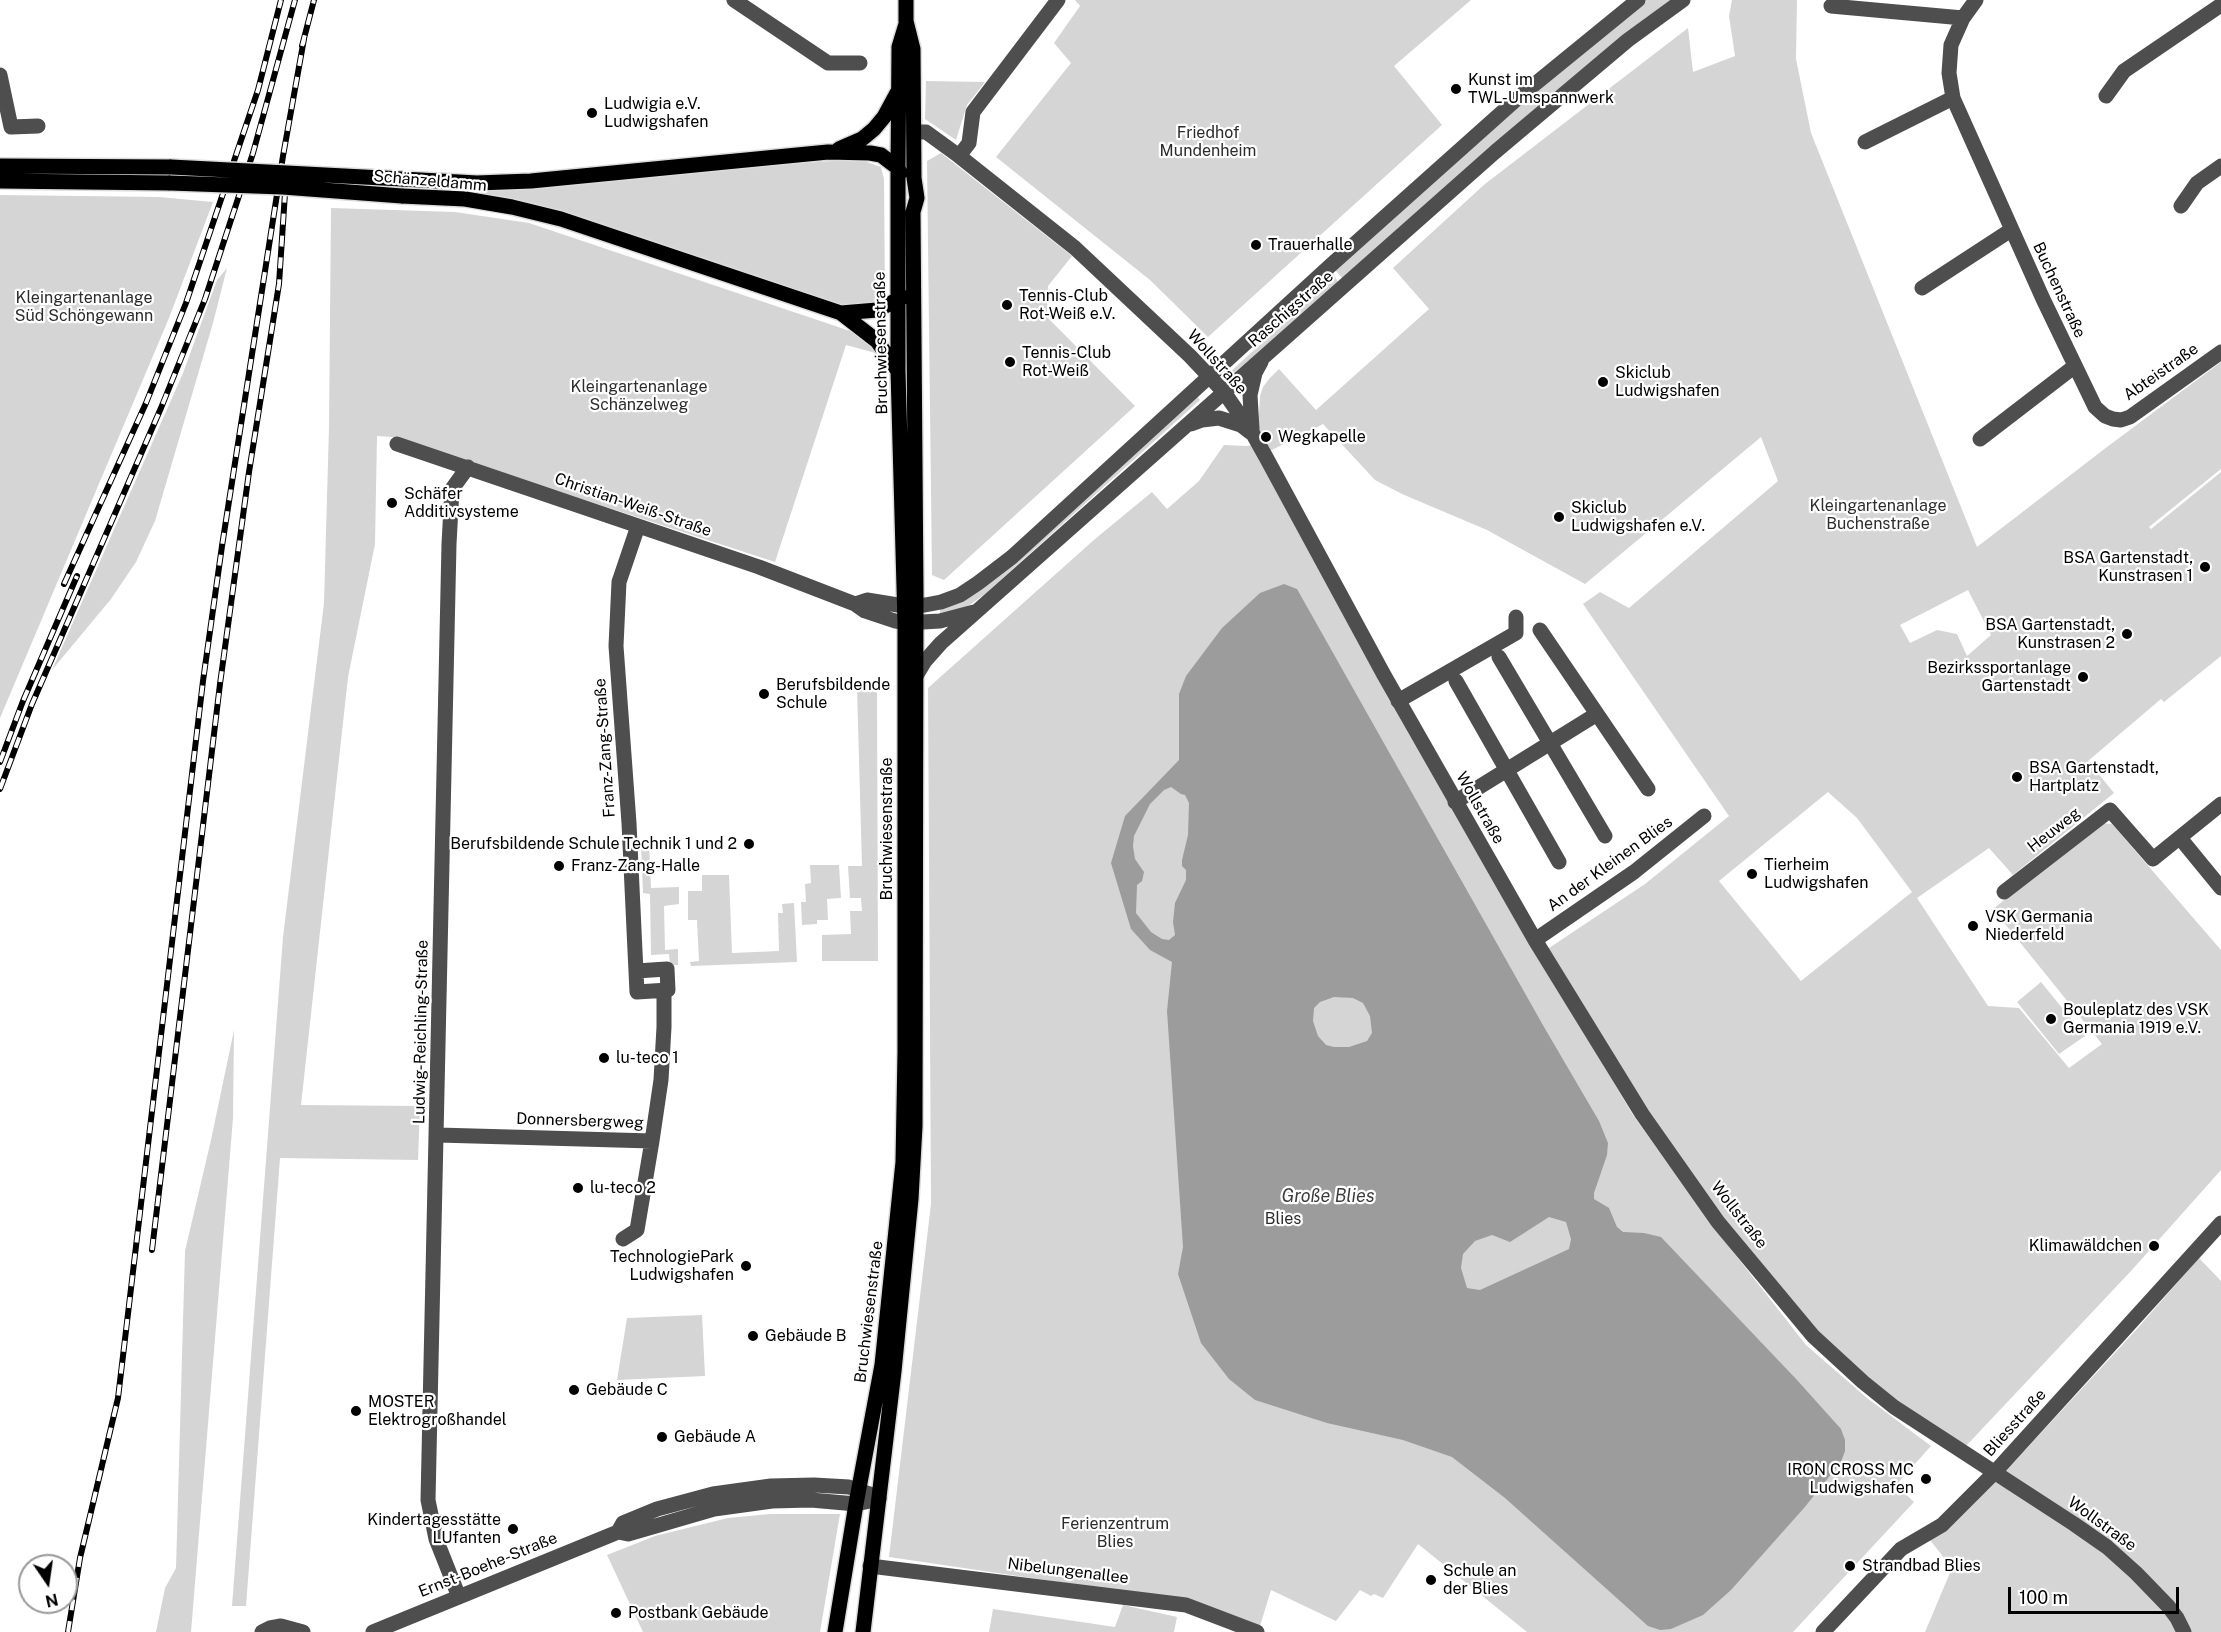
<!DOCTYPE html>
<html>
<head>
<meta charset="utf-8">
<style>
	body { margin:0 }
	#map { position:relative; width:2221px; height:1632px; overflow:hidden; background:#fff; font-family:"Public Sans",sans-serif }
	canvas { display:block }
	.north { position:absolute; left:18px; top:1554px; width:60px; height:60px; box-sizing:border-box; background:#fff; border:2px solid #999; border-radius:50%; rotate:167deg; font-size:16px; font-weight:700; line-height:24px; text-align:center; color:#000 }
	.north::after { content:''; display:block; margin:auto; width:21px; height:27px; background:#000; clip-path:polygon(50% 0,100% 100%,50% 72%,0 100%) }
	.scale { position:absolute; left:2008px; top:1587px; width:171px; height:27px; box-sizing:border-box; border:3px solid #000; border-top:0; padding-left:8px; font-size:18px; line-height:21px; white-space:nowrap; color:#000; -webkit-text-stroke:4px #fff; paint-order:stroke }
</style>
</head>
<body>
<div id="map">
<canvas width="2221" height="1632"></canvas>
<div class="north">N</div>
<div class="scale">100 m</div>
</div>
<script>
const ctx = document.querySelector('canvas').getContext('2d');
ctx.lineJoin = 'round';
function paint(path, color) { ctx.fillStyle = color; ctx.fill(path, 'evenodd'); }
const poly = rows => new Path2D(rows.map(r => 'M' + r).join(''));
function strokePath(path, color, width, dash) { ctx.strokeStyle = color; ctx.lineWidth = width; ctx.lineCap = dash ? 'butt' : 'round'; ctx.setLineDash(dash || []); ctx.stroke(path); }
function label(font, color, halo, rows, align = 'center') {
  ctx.font = font + ' "Public Sans",sans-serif'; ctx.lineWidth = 4.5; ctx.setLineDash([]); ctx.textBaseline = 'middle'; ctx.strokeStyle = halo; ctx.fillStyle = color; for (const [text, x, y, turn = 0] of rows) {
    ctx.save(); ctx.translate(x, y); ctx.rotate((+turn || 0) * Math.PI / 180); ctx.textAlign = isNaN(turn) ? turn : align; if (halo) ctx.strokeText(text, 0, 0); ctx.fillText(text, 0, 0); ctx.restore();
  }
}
const green = poly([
	[1075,0,1471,0,1394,66,1442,125,1208,337,1150,280,996,157,1071,63,1054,43,1080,6],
	[1638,0,1683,0,1347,284,1331,265],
	[1732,0,1797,0,1796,59,1811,133,1977,547,2107,447,2221,362,2221,469,2149,527,2151,529,2221,472,2221,656,2164,702,2161,699,2088,761,2114,793,2013,875,1989,848,1917,898,1988,1006,2019,1008,2069,1068,2102,1044,1993,909,2100,823,2112,824,2221,950,2221,1170,2131,1271,1965,1447,1900,1404,1817,1334,1720,1216,1646,1111,1546,950,1645,884,1729,816,1583,604,1600,592,1629,608,1778,481,1761,437,1585,584,1487,530,1402,494,1375,480,1323,424,1270,451,1258,431,1260,396,1263,387,1269,379,1279,369,1316,410,1429,309,1393,268,1485,184,1688,28,1693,72,1735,56,1729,16],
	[1968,590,1991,635,1967,656,1957,634,1937,630,1910,643,1900,625],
	[1828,792,1857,818,1912,892,1801,981,1719,881],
	[926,81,985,82,967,105,956,140,925,119],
	[941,153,1072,256,1048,286,1047,317,1135,406,944,580,932,575,927,161],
	[858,159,881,167,884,179,885,300,848,309,572,214,464,192,465,189],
	[0,195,159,197,213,202,169,318,0,718],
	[331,208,455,212,529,223,859,334,883,355,846,345,775,562,392,437,377,436,375,544,348,677,301,1105,420,1106,418,1160,280,1158,246,1606,232,1606,283,937,324,603,329,427],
	[227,268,213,323,155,521,136,562,111,599,52,670,183,373,217,280],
	[1332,271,1338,282,1233,374,1230,372,1283,324,1307,294],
	[1196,395,1200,400,985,594,968,606,940,616,940,607],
	[1224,445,1247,446,1252,445,1530,943,1633,1115,1712,1225,1806,1345,1867,1398,1931,1446,1896,1485,1914,1502,1793,1632,1527,1632,1418,1544,1383,1598,1374,1594,1371,1596,1360,1590,1336,1621,1271,1590,1260,1626,1187,1601,889,1557,931,1204,928,688,1095,539,1152,492,1167,509,1199,481],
	[857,688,877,689,878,961,822,961,822,935,851,934,850,911,862,911,861,898,850,898,848,866,862,866],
	[641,841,649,841,651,888,679,887,679,904,664,906,665,950,678,949,678,965,670,965,669,954,651,955,650,894,643,893],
	[810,865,839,865,841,898,827,899,828,920,817,920,817,924,802,925,801,902,806,902,805,884,811,883],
	[702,875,729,875,732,953,779,951,778,913,783,913,782,904,794,903,797,962,691,966,690,962,699,961,697,920,688,920,688,891,702,891],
	[2041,982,2085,1036,2059,1054,2017,1002],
	[234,1030,233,1118,191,1632,156,1632,165,1588,176,1568,185,1251,211,1140],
	[2199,1258,2221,1281,2221,1632,1925,1632,1952,1568,1930,1540,2005,1472,2136,1330],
	[702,1315,705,1376,617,1380,627,1318],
	[770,1514,840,1514,820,1632,643,1632,607,1555,655,1536,728,1518],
	[1123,1605,1177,1617,1174,1632,989,1632,993,1609,1115,1627]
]);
const water = poly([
	[1284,584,1297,589,1544,1027,1599,1121,1608,1143,1607,1155,1594,1193,1594,1199,1609,1208,1617,1227,1623,1232,1644,1233,1661,1237,1797,1380,1841,1429,1845,1440,1845,1451,1841,1462,1804,1508,1731,1590,1703,1615,1671,1629,1660,1630,1648,1626,1505,1498,1452,1457,1403,1440,1327,1423,1255,1400,1229,1379,1201,1343,1178,1274,1183,1247,1167,1011,1172,962,1150,950,1131,929,1111,863,1125,816,1179,760,1179,694,1186,676,1222,628,1260,593],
	[1171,787,1181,794,1185,795,1189,803,1188,835,1182,860,1182,866,1186,870,1186,880,1175,903,1173,922,1175,935,1169,940,1162,939,1151,932,1136,913,1137,885,1142,881,1144,872,1135,859,1133,846,1134,836,1150,804,1164,790],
	[1334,997,1353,998,1363,1003,1370,1016,1372,1033,1367,1041,1349,1047,1334,1047,1326,1045,1318,1036,1313,1021,1314,1008,1320,1002],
	[1549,1217,1566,1222,1571,1239,1569,1249,1480,1290,1467,1288,1461,1268,1463,1254,1475,1241,1492,1235,1510,1242]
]);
const minor = poly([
	[734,0,828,63,860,63],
	[1976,0,1963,18,1951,45,1949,73,1953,98,2043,299,2095,407,2105,416,2113,419,2121,420,2130,417,2221,352],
	[1831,6,1963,18],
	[0,75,11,127,38,126],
	[2106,96,2124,71,2221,5],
	[914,132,926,132,959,156,1075,248,1190,356,1224,392,1253,434,1267,459,1384,675,1535,940,1642,1114,1718,1222,1813,1336,1863,1382,1894,1407,2074,1524,2107,1547,2136,1573,2168,1606,2177,1618,2184,1632],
	[1865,142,1953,98],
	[959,156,969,143,973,112,1058,0],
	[2181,206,2197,183,2221,166],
	[1922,288,2011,230],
	[1191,424,1202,420,1219,418,1241,425,1250,432],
	[1252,429,1250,395,1255,373,1261,362],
	[1980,439,2075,366],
	[397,444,759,567,855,604,865,611,895,621,905,623,940,621,974,612],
	[855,604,867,600,904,606,925,605,941,602,960,595,978,583,1012,557,1331,265,1519,97,1638,0],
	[1540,630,1648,789],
	[1499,657,1605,836],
	[916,676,925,661,941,643,1495,152,1628,40,1683,0],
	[1456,681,1559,862],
	[1398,701,1516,633,1516,617],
	[1455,802,1597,714],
	[2180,838,2221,888],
	[2004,892,2110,810,2153,859,2221,804],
	[1535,940,1634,872,1704,816],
	[636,971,667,969,668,990,637,992,635,951,629,823,616,646,619,582,638,526],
	[438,1135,652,1141,637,1230,623,1239],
	[652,1141,661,1080,664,1027,664,991],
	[618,1532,623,1523,657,1509,713,1494,771,1486,814,1485,849,1487,870,1494],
	[870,1566,1186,1605,1257,1632],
	[459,1597,436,1539,428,1500,449,544,452,489,468,467],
	[262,1632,270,1628,281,1626,303,1632],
	[373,1632,618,1532,628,1534,714,1509,772,1501,811,1500,856,1504,879,1499],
	[1823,1632,1901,1549,1942,1525,1994,1473,2221,1223]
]);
const major = poly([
	[839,149,862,139,874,129,884,117,897,93],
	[0,166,171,167],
	[402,179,477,183,531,181,828,152,870,153,881,155,898,168,900,173],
	[0,181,170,183],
	[402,196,465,199,512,207,561,219,841,313,877,341,898,371],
	[841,313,877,310,903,297],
	[835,1632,856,1504,882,1365,903,1162,905,1052,905,623,898,371,898,168,899,47,906,24],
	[863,1632,894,1371,911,1199,915,1126,916,591,913,212,917,198,914,178,913,49,906,21,906,0]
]);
const rail = poly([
	[302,46,314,0],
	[64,584,146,403,186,303,258,90,281,0],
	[0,762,23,701,77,576],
	[0,789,32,704,161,408,205,299,253,153,295,0],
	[152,1250,220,684,249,472,279,284,285,193],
	[68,1632,80,1558,118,1398,203,681,222,546,283,156,304,39]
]);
const majorBridge = poly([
	[171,167,402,179],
	[170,183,283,187,402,196]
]);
const markers = [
	[1456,89,6,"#000"],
	[592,113,6,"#000"],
	[1256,245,6,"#000"],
	[1007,305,6,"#000"],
	[1010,362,6,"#000"],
	[1603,382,6,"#000"],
	[1266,437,6,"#000"],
	[392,503,6,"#000"],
	[1559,517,6,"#000"],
	[2205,567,6,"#000"],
	[2127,634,6,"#000"],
	[2083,677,6,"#000"],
	[764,694,6,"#000"],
	[2017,777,6,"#000"],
	[749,844,6,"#000"],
	[559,866,6,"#000"],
	[1752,874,6,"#000"],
	[1973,926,6,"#000"],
	[2051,1019,6,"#000"],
	[604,1058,6,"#000"],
	[578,1188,6,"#000"],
	[2154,1246,6,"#000"],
	[746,1266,6,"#000"],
	[753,1336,6,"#000"],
	[574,1390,6,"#000"],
	[356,1411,6,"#000"],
	[662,1437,6,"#000"],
	[1926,1479,6,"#000"],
	[513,1529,6,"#000"],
	[1850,1566,6,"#000"],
	[1431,1580,6,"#000"],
	[616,1613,6,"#000"]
];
const poiNames = [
	["Kunst im",1468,80],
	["TWL-Umspannwerk",1468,98],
	["Ludwigia e.V.",604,104],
	["Ludwigshafen",604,122],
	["Trauerhalle",1268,245],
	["Tennis-Club",1019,296],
	["Rot-Weiß e.V.",1019,314],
	["Tennis-Club",1022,353],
	["Rot-Weiß",1022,371],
	["Skiclub",1615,373],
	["Ludwigshafen",1615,391],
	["Wegkapelle",1278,437],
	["Schäfer",404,494],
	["Additivsysteme",404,512],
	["Skiclub",1571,508],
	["Ludwigshafen e.V.",1571,526],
	["BSA Gartenstadt,",2193,558,"right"],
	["Kunstrasen 1",2193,576,"right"],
	["BSA Gartenstadt,",2115,625,"right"],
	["Kunstrasen 2",2115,643,"right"],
	["Bezirkssportanlage",2071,668,"right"],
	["Gartenstadt",2071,686,"right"],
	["Berufsbildende",776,685],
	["Schule",776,703],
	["BSA Gartenstadt,",2029,768],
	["Hartplatz",2029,786],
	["Berufsbildende Schule Technik 1 und 2",737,844,"right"],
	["Tierheim",1764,865],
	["Ludwigshafen",1764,883],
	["Franz-Zang-Halle",571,866],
	["VSK Germania",1985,917],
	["Niederfeld",1985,935],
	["Bouleplatz des VSK",2063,1010],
	["Germania 1919 e.V.",2063,1028],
	["lu-teco 1",616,1058],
	["lu-teco 2",590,1188],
	["Klimawäldchen",2142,1246,"right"],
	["TechnologiePark",734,1257,"right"],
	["Ludwigshafen",734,1275,"right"],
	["Gebäude B",765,1336],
	["Gebäude C",586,1390],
	["MOSTER",368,1402],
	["Elektrogroßhandel",368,1420],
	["Gebäude A",674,1437],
	["IRON CROSS MC",1914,1470,"right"],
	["Ludwigshafen",1914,1488,"right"],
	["Kindertagesstätte",501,1520,"right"],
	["LUfanten",501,1538,"right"],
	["Strandbad Blies",1862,1566],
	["Schule an",1443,1571],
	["der Blies",1443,1589],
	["Postbank Gebäude",628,1613]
];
const parkNames = [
	["Friedhof",1208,133],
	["Mundenheim",1208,151],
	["Kleingartenanlage",84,298],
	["Süd Schöngewann",84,316],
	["Kleingartenanlage",639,387],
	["Schänzelweg",639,405],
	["Kleingartenanlage",1878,506],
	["Buchenstraße",1878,524],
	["Blies",1283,1219],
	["Ferienzentrum",1115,1524],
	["Blies",1115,1542]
];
const streetNames = [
	["Schänzeldamm",430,181,5],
	["Buchenstraße",2059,290,65],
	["Raschigstraße",1291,309,-41],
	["Bruchwiesenstraße",881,343,-91],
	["Wollstraße",1217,362,48],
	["Abteistraße",2161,372,-35],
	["Christian-Weiß-Straße",633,505,19],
	["Franz-Zang-Straße",605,748,-94],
	["Wollstraße",1480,808,60],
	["Bruchwiesenstraße",887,829,-90],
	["Heuweg",2054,830,-38],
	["An der Kleinen Blies",1610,864,-36],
	["Ludwig-Reichling-Straße",421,1032,-89],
	["Donnersbergweg",580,1121,2],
	["Wollstraße",1739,1215,52],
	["Bruchwiesenstraße",869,1312,-83],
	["Bliesstraße",2015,1423,-48],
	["Wollstraße",2102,1524,36],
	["Ernst-Boehe-Straße",488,1565,-22],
	["Nibelungenallee",1068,1571,7]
];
const waterNames = [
	["Große Blies",1328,1196]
];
paint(green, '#d5d5d5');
paint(water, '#9c9c9c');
strokePath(major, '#dbdbdb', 18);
strokePath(minor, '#4e4e4e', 15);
strokePath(major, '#000', 15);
strokePath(rail, '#000', 6);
strokePath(rail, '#fff', 4, [11]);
strokePath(majorBridge, '#dbdbdb', 18, []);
strokePath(majorBridge, '#000', 15);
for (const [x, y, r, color] of markers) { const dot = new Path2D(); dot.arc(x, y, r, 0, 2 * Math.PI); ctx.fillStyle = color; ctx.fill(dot); strokePath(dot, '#fff', 2); }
label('16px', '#000', '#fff', poiNames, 'left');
label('16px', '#2c2c2c', '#fff', parkNames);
label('16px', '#000', '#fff', streetNames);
label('italic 18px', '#3d3d3d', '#fff', waterNames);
</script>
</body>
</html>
